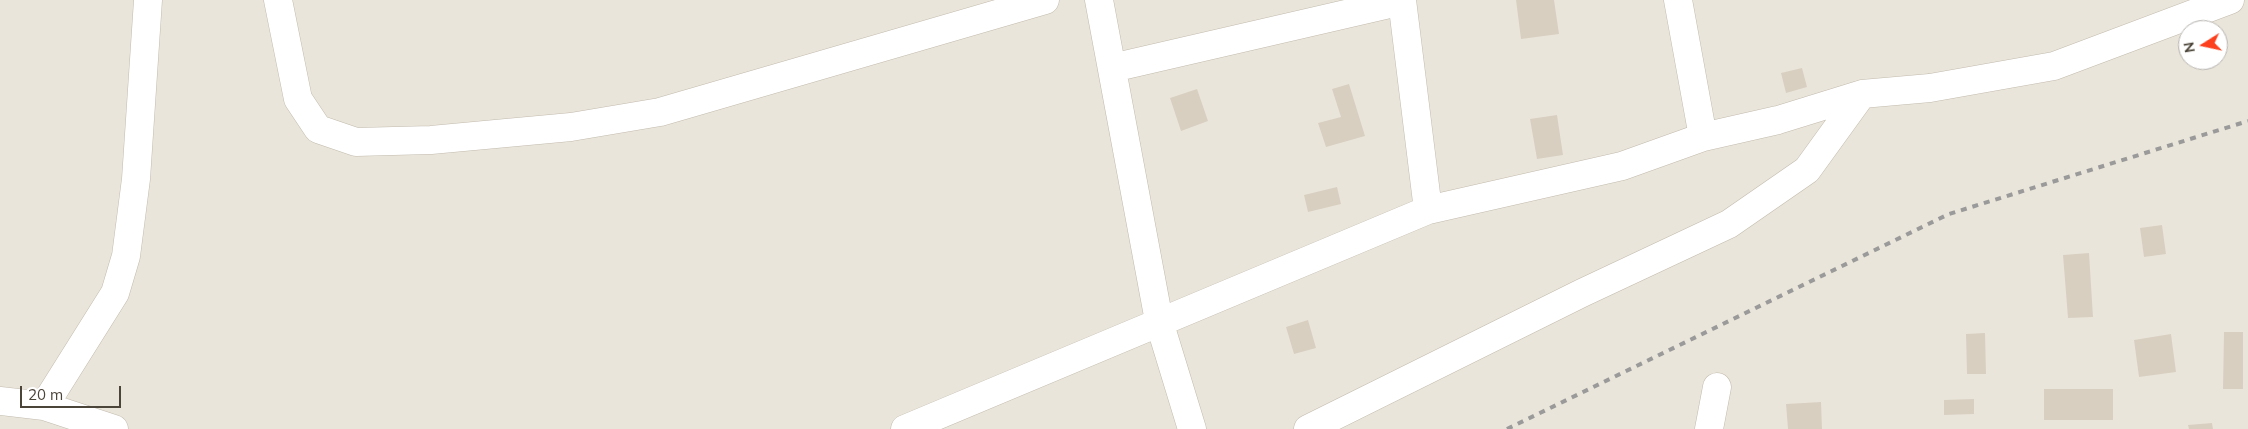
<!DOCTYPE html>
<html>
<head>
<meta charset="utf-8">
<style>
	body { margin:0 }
	#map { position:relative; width:2248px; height:429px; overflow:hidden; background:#f6f3ec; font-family:Mulish,sans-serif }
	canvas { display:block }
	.north { position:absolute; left:2178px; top:20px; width:50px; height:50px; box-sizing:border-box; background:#fff; border:1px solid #b7b4b0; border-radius:50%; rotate:260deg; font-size:14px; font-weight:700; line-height:20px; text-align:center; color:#4b4439 }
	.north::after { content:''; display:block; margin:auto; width:18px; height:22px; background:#fc3f1d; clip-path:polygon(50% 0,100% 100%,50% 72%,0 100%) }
	.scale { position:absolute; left:20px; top:386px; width:101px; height:22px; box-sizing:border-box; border:2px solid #4b4439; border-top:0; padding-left:6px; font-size:15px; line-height:18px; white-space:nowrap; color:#4b4439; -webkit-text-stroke:4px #fff; paint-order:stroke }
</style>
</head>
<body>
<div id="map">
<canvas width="2248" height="429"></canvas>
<div class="north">N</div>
<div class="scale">20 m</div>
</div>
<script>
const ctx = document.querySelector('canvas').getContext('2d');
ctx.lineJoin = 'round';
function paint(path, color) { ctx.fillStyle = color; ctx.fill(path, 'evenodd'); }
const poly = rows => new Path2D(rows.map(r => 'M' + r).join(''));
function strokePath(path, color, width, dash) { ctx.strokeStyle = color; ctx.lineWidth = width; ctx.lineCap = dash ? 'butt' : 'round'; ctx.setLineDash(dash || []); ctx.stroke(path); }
const residential = poly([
	[0,0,2248,0,2248,429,0,429],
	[2188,30,2218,30,2218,60,2188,60]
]);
const building = poly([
	[1516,0,1554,0,1559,34,1521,39],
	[1802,68,1807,87,1786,93,1781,73],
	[1349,84,1365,136,1326,147,1318,123,1341,117,1332,89],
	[1197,89,1208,121,1181,131,1170,98],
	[1557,115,1563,155,1537,159,1530,119],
	[1337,187,1341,204,1308,212,1304,195],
	[2162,225,2166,254,2144,257,2140,228],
	[2089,253,2093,317,2068,318,2063,255],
	[1308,320,1316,348,1294,354,1286,327],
	[2224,332,2243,332,2243,389,2223,389],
	[1985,333,1986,374,1967,374,1966,334],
	[2171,334,2176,372,2139,377,2134,340],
	[2044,389,2113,389,2113,420,2044,420],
	[1974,399,1974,414,1944,415,1944,400],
	[1821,402,1822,429,1788,429,1786,404],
	[2212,423,2213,429,2189,429,2188,425]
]);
const street = poly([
	[278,0,298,99,318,129,356,142,431,140,571,127,660,112,1045,0],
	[1099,0,1159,321,1192,429],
	[1402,0,1428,210],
	[1678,0,1703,137],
	[1112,68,1402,1],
	[0,401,44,406,114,429],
	[44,406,115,293,126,256,136,179,148,0],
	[905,429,1428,210,1622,166,1703,137,1778,120,1862,94,1930,88,2054,66,2230,0],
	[1308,429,1582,293,1729,224,1807,170,1862,94],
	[1709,429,1717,387]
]);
const rail = poly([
	[1507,429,1949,214,2248,121]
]);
paint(residential, '#eae5da');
paint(building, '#d8cfc1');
strokePath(street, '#c2bbae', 29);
strokePath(street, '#fff', 28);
strokePath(rail, '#9a9a9a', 4, [6, 6]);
</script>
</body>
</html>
